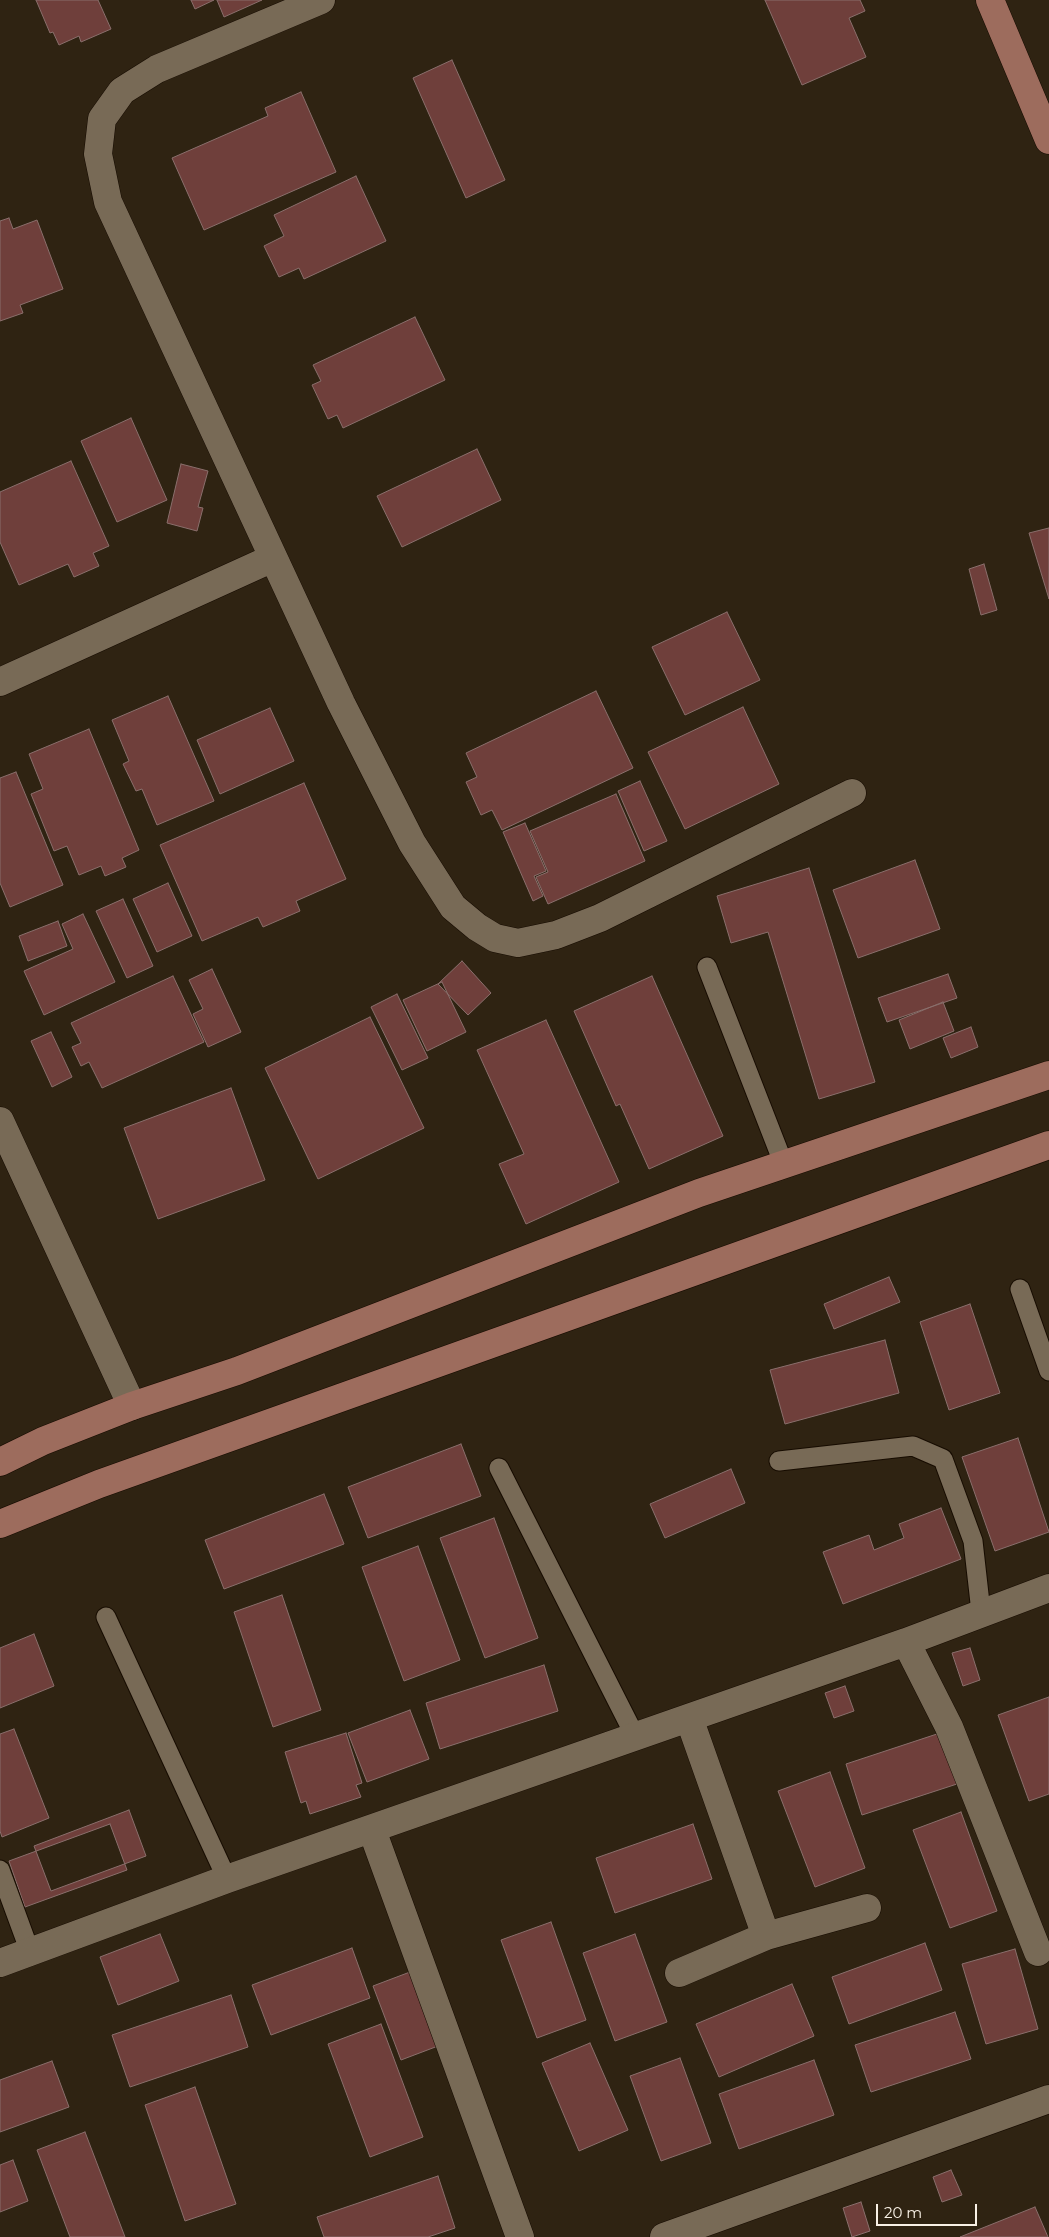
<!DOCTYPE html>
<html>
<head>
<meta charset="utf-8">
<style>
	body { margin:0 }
	#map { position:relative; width:1049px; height:2237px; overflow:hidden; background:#2f2312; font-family:Montserrat,sans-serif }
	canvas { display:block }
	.scale { position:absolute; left:876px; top:2204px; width:101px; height:22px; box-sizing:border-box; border:2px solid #f9f1e6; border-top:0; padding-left:6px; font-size:15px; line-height:18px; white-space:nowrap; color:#f9f1e6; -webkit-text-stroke:4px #2f2312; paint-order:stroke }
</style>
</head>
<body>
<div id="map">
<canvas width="1049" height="2237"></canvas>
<div class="scale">20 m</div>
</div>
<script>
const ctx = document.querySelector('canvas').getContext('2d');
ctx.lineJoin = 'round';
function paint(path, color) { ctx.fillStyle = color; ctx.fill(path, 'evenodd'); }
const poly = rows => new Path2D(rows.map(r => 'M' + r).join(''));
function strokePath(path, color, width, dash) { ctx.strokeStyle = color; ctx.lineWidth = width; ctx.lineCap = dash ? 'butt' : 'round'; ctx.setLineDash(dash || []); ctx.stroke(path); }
const building = poly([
	[36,0,98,0,111,29,81,42,79,36,59,45,53,32,50,33,36,0],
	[191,0,214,0,195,9,191,0],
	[217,0,262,0,224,17,217,0],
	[765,0,860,0,865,11,849,18,866,57,802,85,765,0],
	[452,60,505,180,466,198,413,78,452,60],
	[301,92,336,172,204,230,172,158,268,116,265,108,301,92],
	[356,176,386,241,304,279,299,268,279,277,264,246,284,236,274,215,356,176],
	[9,218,13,229,37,220,63,289,20,305,23,313,0,321,0,221,9,218],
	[415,317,445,380,343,428,337,415,328,419,312,385,321,381,313,365,415,317],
	[131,418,167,500,117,522,81,441,131,418],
	[477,449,501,500,402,547,377,496,477,449],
	[71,461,109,546,93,553,99,566,74,577,68,564,19,585,0,542,0,492,71,461],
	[181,464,208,471,198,507,203,508,197,531,167,523,181,464],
	[1049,528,1049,599,1029,533,1049,528],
	[984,564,997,610,981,615,969,569,984,564],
	[727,612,760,680,685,715,652,647,727,612],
	[596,691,633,768,502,830,492,810,481,815,466,782,477,777,466,753,596,691],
	[168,696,214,801,157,825,142,789,136,791,123,764,129,761,112,720,168,696],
	[743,707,779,784,685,829,648,752,743,707],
	[270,708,294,761,220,794,197,740,270,708],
	[89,729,139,850,122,858,126,867,105,876,101,866,79,875,67,846,54,851,31,794,43,789,29,754,89,729],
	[16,772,63,885,10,907,0,883,0,778,16,772],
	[640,781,667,841,644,851,618,791,640,781],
	[304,783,346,879,296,901,300,911,263,927,258,917,202,941,160,845,304,783],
	[616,794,645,861,548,904,536,877,548,872,530,831,616,794],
	[525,823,546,871,534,876,543,896,533,901,503,832,525,823],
	[915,860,940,929,858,958,833,890,915,860],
	[809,868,875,1082,819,1099,768,932,731,943,717,896,809,868],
	[168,883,192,936,157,952,133,899,168,883],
	[123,899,153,966,127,978,96,911,123,899],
	[83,914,115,982,44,1015,24,971,73,949,62,924,83,914],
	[58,921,67,946,28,961,19,936,58,921],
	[462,961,491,993,468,1015,438,984,462,961],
	[212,969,241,1032,208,1047,193,1014,203,1009,189,980,212,969],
	[948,974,957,998,887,1022,878,998,948,974],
	[173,976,204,1042,102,1088,89,1062,81,1066,72,1047,81,1043,71,1023,173,976],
	[652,976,723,1136,649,1169,620,1104,616,1106,574,1011,652,976],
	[442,982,466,1032,427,1051,403,1000,442,982],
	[397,994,428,1058,402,1070,371,1007,397,994],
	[943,1002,954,1031,910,1049,899,1020,943,1002],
	[370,1017,424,1128,318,1179,265,1068,370,1017],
	[546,1020,619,1182,526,1224,499,1164,524,1154,477,1050,546,1020],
	[971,1027,978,1047,951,1058,943,1038,971,1027],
	[51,1032,72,1077,52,1087,31,1041,51,1032],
	[231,1088,265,1180,158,1219,124,1128,231,1088],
	[889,1277,900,1302,834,1329,824,1304,889,1277],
	[970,1304,1000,1393,949,1410,920,1322,970,1304],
	[885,1340,899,1393,785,1424,770,1370,885,1340],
	[1018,1438,1049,1532,995,1551,962,1457,1018,1438],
	[461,1444,481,1496,368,1538,348,1487,461,1444],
	[731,1469,745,1503,665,1538,650,1504,731,1469],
	[324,1494,344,1544,224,1589,205,1540,324,1494],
	[941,1508,961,1559,843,1604,823,1552,869,1535,874,1550,904,1538,899,1524,941,1508],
	[494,1518,538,1638,485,1658,440,1538,494,1518],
	[418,1546,460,1660,404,1681,362,1567,418,1546],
	[282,1595,321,1710,273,1727,234,1612,282,1595],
	[34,1634,54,1686,0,1708,0,1648,34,1634],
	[970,1648,980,1680,963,1686,952,1653,970,1648],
	[544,1665,558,1711,440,1749,426,1703,544,1665],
	[845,1686,854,1711,834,1718,825,1693,845,1686],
	[1049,1697,1049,1794,1029,1801,998,1715,1049,1697],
	[410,1710,429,1759,367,1782,348,1733,410,1710],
	[14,1729,49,1818,2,1837,0,1831,0,1734,14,1729],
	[943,1732,960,1783,862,1815,846,1764,943,1732],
	[346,1733,362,1783,356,1785,361,1797,310,1814,306,1801,301,1803,285,1752,346,1733],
	[830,1772,865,1868,815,1887,778,1791,830,1772],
	[129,1810,146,1856,51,1891,34,1846,129,1810],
	[961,1812,997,1911,950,1928,913,1830,961,1812],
	[110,1824,127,1870,25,1907,9,1861,110,1824],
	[693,1824,712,1879,615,1913,596,1858,693,1824],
	[551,1922,586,2020,537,2038,501,1940,551,1922],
	[160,1934,179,1981,118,2005,100,1957,160,1934],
	[635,1934,667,2022,615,2041,583,1953,635,1934],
	[925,1943,942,1990,849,2024,832,1977,925,1943],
	[352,1948,370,1998,271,2035,252,1985,352,1948],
	[1015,1949,1038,2029,986,2044,962,1964,1015,1949],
	[410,1972,438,2046,401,2060,373,1986,410,1972],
	[792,1984,814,2036,719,2077,696,2024,792,1984],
	[231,1995,248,2047,130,2087,112,2035,231,1995],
	[955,2012,971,2059,871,2092,855,2045,955,2012],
	[381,2024,423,2137,370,2157,328,2044,381,2024],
	[590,2043,628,2130,579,2151,542,2063,590,2043],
	[680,2058,711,2143,661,2161,630,2076,680,2058],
	[814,2060,834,2115,739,2149,719,2094,814,2060],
	[52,2061,69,2107,0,2132,0,2080,52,2061],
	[195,2087,236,2204,185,2221,145,2105,195,2087],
	[85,2132,125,2237,70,2237,37,2150,85,2132],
	[13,2160,28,2201,0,2212,0,2165,13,2160],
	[951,2170,962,2195,942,2202,933,2177,951,2170],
	[438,2176,455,2228,428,2237,324,2237,317,2217,438,2176],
	[861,2202,870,2231,852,2237,843,2208,861,2202],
	[1035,2207,1048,2237,960,2237,1035,2207]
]);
const lane = poly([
	[707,967,784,1165],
	[1020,1289,1049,1371],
	[779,1461,913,1446,943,1459,973,1541,981,1612],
	[499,1468,635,1736],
	[106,1617,227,1879],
	[0,1870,30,1952]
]);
const street = poly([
	[321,0,157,69,122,91,102,119,98,154,108,202,341,703,412,843,453,907,477,927,495,938,518,943,556,935,600,918,852,793],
	[0,682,273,558],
	[0,1121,132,1406],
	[906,1642,949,1727,1038,1952],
	[689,1718,766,1936],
	[372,1830,520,2237],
	[0,1963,227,1879,906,1642,1049,1588],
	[679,1973,766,1936,867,1908],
	[664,2237,1049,2099]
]);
const secondary = poly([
	[990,0,1049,140],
	[0,1462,43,1441,132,1406,237,1371,699,1193,1049,1075],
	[0,1524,99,1484,1049,1145]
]);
paint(building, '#6f3f3b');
strokePath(building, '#8a6f6c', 1);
strokePath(lane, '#170c00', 21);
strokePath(street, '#170c00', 29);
strokePath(secondary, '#170c00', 29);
strokePath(lane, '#786a56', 19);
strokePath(street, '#786a56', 28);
strokePath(secondary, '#9d6c5d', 28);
</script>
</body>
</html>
